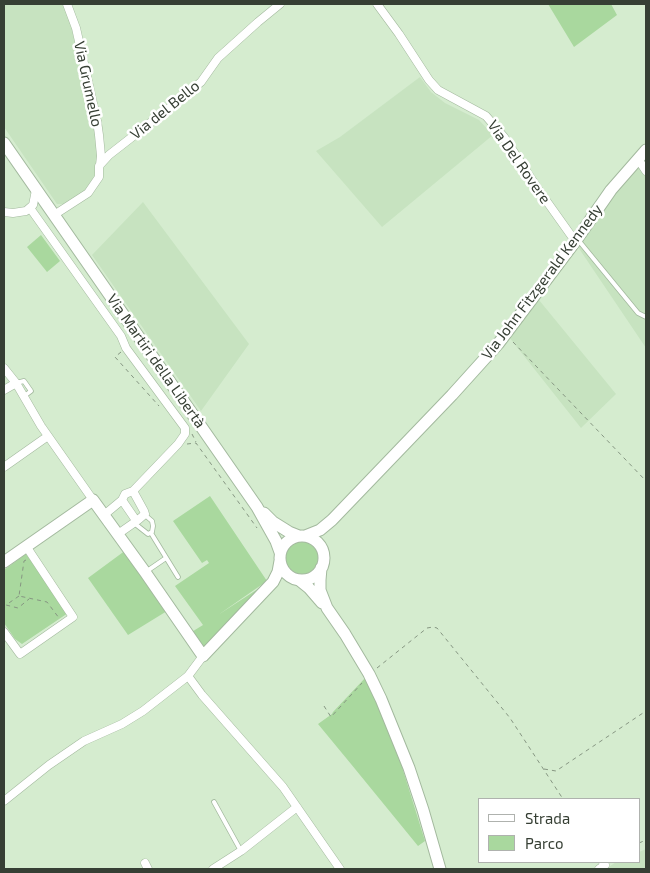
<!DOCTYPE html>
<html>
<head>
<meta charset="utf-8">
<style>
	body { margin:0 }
	#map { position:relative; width:650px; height:873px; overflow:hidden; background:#d5eccf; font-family:"Exo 2",sans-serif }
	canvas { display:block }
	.frame { position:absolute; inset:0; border:5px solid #363f34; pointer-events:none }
	.legend { position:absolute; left:478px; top:798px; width:162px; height:65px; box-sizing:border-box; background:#fff; border:1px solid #afb2ae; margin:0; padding:6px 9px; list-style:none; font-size:15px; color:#363f34 }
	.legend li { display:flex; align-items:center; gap:10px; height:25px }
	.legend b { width:25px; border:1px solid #afb2ae }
</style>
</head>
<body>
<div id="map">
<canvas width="650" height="873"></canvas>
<div class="frame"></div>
<ul class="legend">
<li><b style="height:6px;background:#fff"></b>Strada</li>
<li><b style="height:14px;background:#a9d89e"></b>Parco</li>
</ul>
</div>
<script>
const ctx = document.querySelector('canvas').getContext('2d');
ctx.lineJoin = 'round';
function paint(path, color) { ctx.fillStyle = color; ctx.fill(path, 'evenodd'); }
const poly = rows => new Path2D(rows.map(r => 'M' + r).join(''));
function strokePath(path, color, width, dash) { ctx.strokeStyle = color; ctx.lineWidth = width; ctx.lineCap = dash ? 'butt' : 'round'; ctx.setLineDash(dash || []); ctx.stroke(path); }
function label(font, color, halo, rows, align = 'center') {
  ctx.font = font + ' "Exo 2",sans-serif'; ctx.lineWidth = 5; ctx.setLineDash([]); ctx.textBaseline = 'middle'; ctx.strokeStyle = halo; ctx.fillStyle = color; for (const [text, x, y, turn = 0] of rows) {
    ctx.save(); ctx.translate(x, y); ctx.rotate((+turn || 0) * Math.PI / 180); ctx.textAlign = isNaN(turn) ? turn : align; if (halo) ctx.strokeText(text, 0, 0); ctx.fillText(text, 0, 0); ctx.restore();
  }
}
const built = poly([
	[4,4,63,4,70,19,77,55,90,97,96,137,98,163,94,176,89,186,81,195,65,204,57,204,4,127],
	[420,77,431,92,445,103,479,120,493,135,382,227,316,151,340,137],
	[646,157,646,348,578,247,616,189],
	[143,202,249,344,201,411,92,255],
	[539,300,616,394,581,428,509,337],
	[646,849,646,869,606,869,616,862,639,862,639,852]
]);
const green = poly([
	[548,4,611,4,617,15,574,47],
	[41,235,60,261,47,272,27,247],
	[210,496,267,581,218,615,267,583,207,647,198,645,190,633,203,625,175,586,209,563,207,560,202,563,173,521],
	'286 558a16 16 0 1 1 32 0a16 16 0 1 1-32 0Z',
	[126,550,167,611,128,635,88,578],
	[26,554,68,613,22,644,15,639,4,623,4,570],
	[366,677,389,725,425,841,418,846,351,764,318,724,332,714,333,712]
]);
const path = poly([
	[513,342,646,481],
	[121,352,115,357,159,406],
	[192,434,196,442],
	[187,444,196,443,257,528],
	[26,560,24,561,19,596,47,602,59,618],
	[19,596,6,605,18,608,29,599],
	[377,668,427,628,433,627,437,628,510,718,563,799],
	[324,706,331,717,362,683],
	[544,769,556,771,646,711],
	[639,843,646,840]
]);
const service = poly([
	[579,241,638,313,646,317],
	[16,383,24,381,31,391,23,397],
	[134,523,148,534,152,532,153,526,152,521,145,515],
	[151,533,178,577],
	[147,571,166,558],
	[214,802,241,851]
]);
const minor = poly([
	[67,4,76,28,97,121,99,135,101,156,100,165],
	[377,4,399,34,429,80,438,90,486,116,504,137,538,189,575,241],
	[638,159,646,171],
	[30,208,121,336,126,348,185,428,185,434,178,444,133,491,125,494,122,500,104,515],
	[4,212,13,213,26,211,33,205,36,190],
	[54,215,88,193,99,177,99,166,109,155,177,102,201,82,218,58,258,22,280,4],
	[4,368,16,383,41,426,93,500],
	[4,390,16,383],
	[4,467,48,436],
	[122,500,135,519,138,520,145,514,144,511,133,491],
	[118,534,138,520],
	[4,632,20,654,73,617,26,546],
	[188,676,202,695,283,787,340,869],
	[4,801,49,765,84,741,122,724,143,711,188,676,203,656],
	[145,863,148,869],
	[213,869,241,851,297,807],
	[599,869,605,865,603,862]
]);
const secondary = poly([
	[4,143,257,507,276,541,280,552],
	[264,513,273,522,289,532,299,536],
	[305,536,320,530,332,520,452,395,498,344,577,239,611,190,646,150],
	'280 558a22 22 0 1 1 44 0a22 22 0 1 1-44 0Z',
	[4,562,93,500,145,572,203,656,273,582,278,572,280,561],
	[321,568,320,580,320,590,327,608,345,634,369,674,381,699,409,768,423,810,440,869],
	[299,580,309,588,322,603]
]);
const streetNames = [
	["Via Grumello",88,84,78],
	["Via del Bello",165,110,-39],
	["Via Del Rovere",519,162,55],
	["Via John Fitzgerald Kennedy",542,282,-53],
	["Via Martiri della Libertà",156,361,55]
];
paint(built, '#c7e3c0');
paint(green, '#a9d89e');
strokePath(service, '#a3b99e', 5.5);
strokePath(minor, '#a3b99e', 9);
strokePath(secondary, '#a3b99e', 13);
strokePath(path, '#869682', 1, [4, 4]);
strokePath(service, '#fff', 4);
strokePath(minor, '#fff', 8);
strokePath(secondary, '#fff', 11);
label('15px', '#363f34', '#fff', streetNames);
</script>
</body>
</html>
